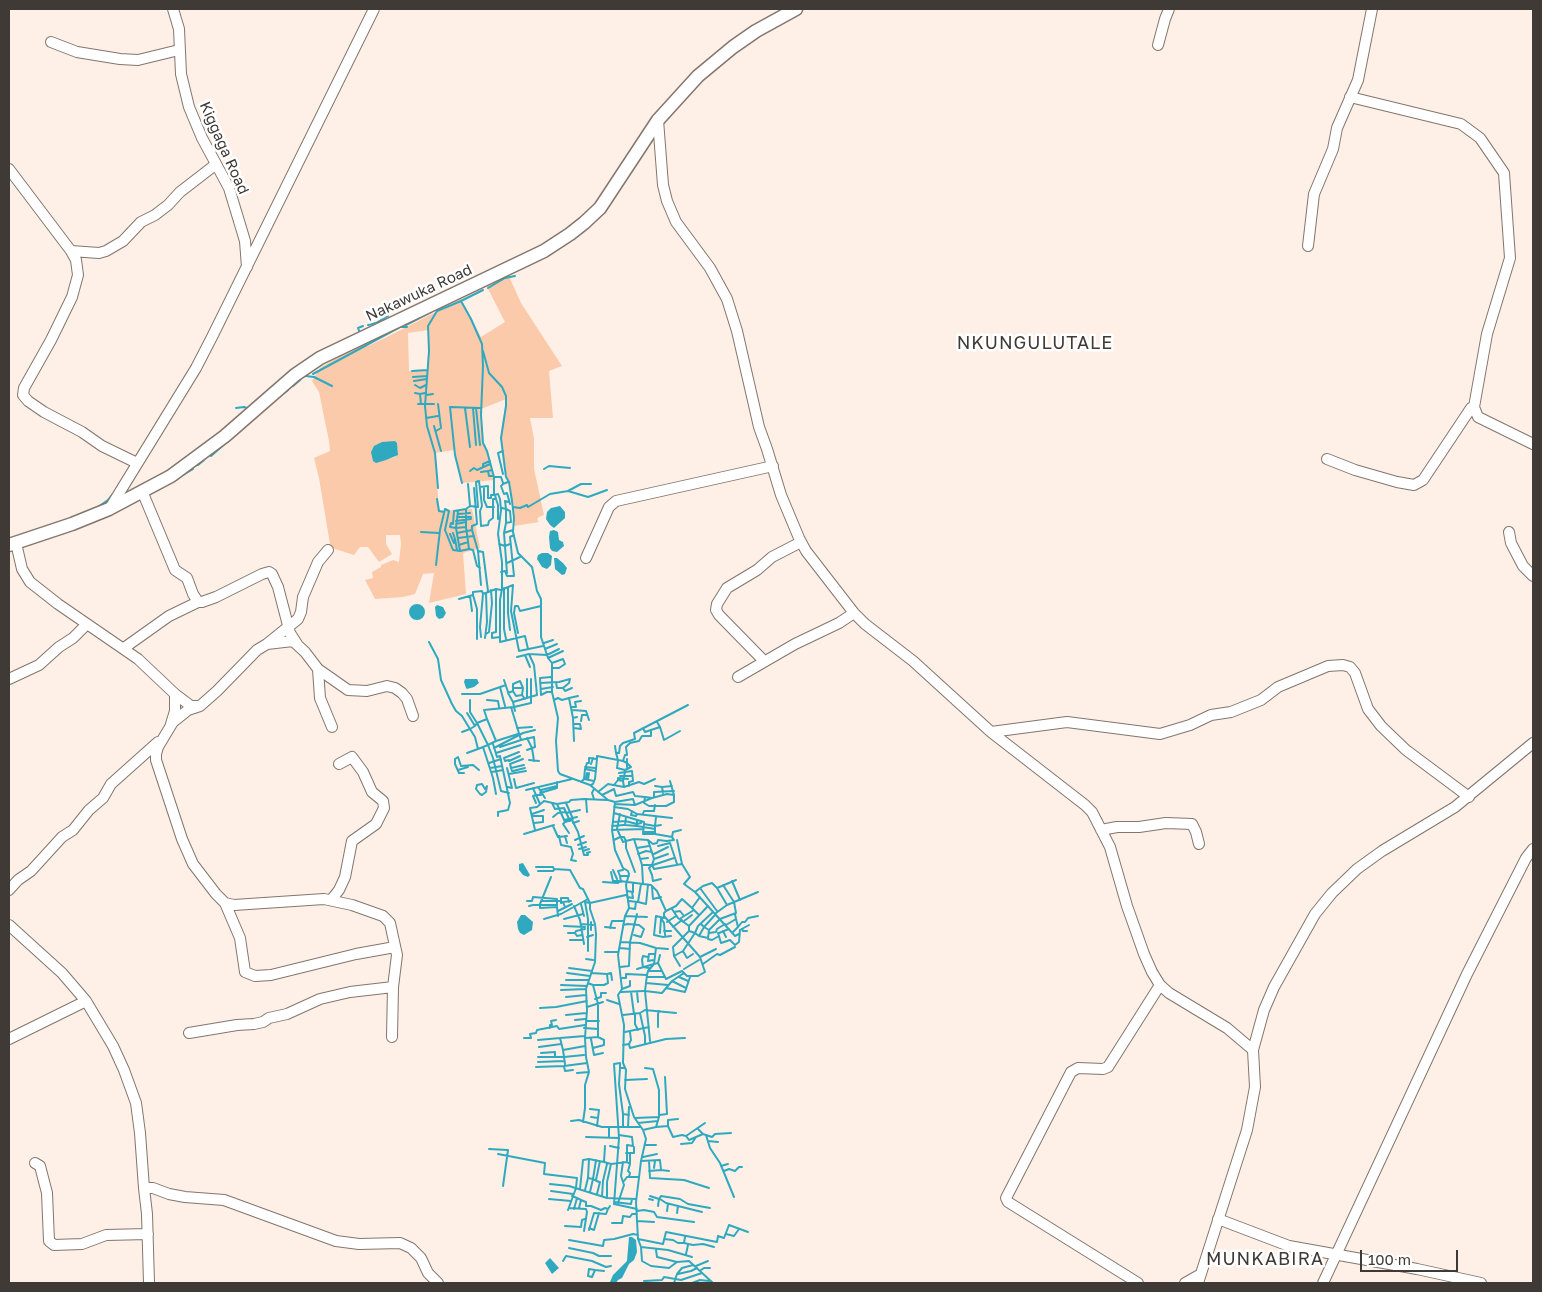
<!DOCTYPE html>
<html>
<head>
<meta charset="utf-8">
<style>
	body { margin:0 }
	#map { position:relative; width:1542px; height:1292px; overflow:hidden; background:#fff0e7; font-family:"Golos Text",sans-serif }
	canvas { display:block }
	.frame { position:absolute; inset:0; border:10px solid #403a37; pointer-events:none }
	.scale { position:absolute; left:1360px; top:1250px; width:98px; height:22px; box-sizing:border-box; border:2px solid #403a37; border-top:0; padding-left:6px; font-size:15px; line-height:18px; white-space:nowrap; color:#403a37; -webkit-text-stroke:4px #fff; paint-order:stroke }
</style>
</head>
<body>
<div id="map">
<canvas width="1542" height="1292"></canvas>
<div class="frame"></div>
<div class="scale">100 m</div>
</div>
<script>
const ctx = document.querySelector('canvas').getContext('2d');
ctx.lineJoin = 'round';
function paint(path, color) { ctx.fillStyle = color; ctx.fill(path, 'evenodd'); }
const poly = rows => new Path2D(rows.map(r => 'M' + r).join(''));
function strokePath(path, color, width, dash) { ctx.strokeStyle = color; ctx.lineWidth = width; ctx.lineCap = dash ? 'butt' : 'round'; ctx.setLineDash(dash || []); ctx.stroke(path); }
function label(font, color, halo, rows, align = 'center') {
  ctx.font = font + ' "Golos Text",sans-serif'; ctx.lineWidth = 5; ctx.setLineDash([]); ctx.textBaseline = 'middle'; ctx.strokeStyle = halo; ctx.fillStyle = color; for (const [text, x, y, turn = 0] of rows) {
    ctx.save(); ctx.translate(x, y); ctx.rotate((+turn || 0) * Math.PI / 180); ctx.textAlign = isNaN(turn) ? turn : align; if (halo) ctx.strokeText(text, 0, 0); ctx.fillText(text, 0, 0); ctx.restore();
  }
}
const green = poly([
	[508,274,521,303,562,366,549,371,553,418,530,418,534,439,534,469,544,515,539,517,537,519,539,522,514,526,512,501,509,482,506,477,501,438,506,399,481,409,483,443,487,451,494,480,462,483,454,450,435,453,439,511,472,509,480,548,463,553,466,594,429,603,434,573,423,574,415,594,403,597,375,599,365,580,373,578,372,572,381,567,381,565,393,560,399,562,401,544,400,535,386,535,386,544,392,554,379,562,368,547,360,547,354,555,332,548,330,544,319,478,314,458,330,451,329,441,319,392,312,381,320,368,343,354,365,344,368,346,387,337,461,299,481,337,505,322,486,285],
	[428,330,429,351,427,370,409,371,408,333],
	[395,441,398,450,395,457,376,462]
]);
const water = poly([
	[395,441,397,443,398,455,386,460,376,463,373,461,371,452,374,446,382,442],
	[560,506,565,512,565,518,554,528,550,525,546,519,547,512,551,508],
	[554,530,558,532,559,540,563,542,564,546,557,552,552,551,550,548,549,537,550,531],
	[542,553,548,553,552,556,551,565,547,569,542,567,537,559,538,555],
	[554,558,557,558,563,563,567,568,565,574,562,575,555,569],
	'409 612a8 8 0 1 1 16 0a8 8 0 1 1-16 0Z',
	[437,605,443,607,446,613,443,618,439,619,436,616,435,607],
	[465,679,477,679,479,683,474,687,467,689,466,688,464,682],
	[523,863,530,875,528,877,523,875,519,870,519,864],
	[521,915,525,915,533,922,532,930,524,935,520,933,518,929,517,922],
	[629,1237,632,1237,636,1240,637,1252,634,1260,629,1264,622,1278,618,1280,616,1283,611,1283,610,1282,613,1275,627,1261],
	[550,1258,559,1268,552,1274,545,1263]
]);
const stream = poly([
	[488,288,505,278,515,276],
	[483,290,461,301,471,319,482,344,483,366,481,415,483,443,487,451,494,477,494,495,498,494,500,499,501,510,498,534,502,562,502,589,500,600,500,642,525,636,528,649],
	[368,325,376,323,388,316],
	[406,325,431,312],
	[360,333,358,328,363,326],
	[483,351,489,373,502,387,506,396,506,406,501,438,506,477,509,482,512,501,514,518,513,532,518,553,532,567,537,591,541,599,541,637,548,658,552,663,552,692,558,718,556,741,558,771,560,774,590,785,608,800,615,802,612,830,615,850,623,868,628,871,629,874,626,885,629,908,625,916,618,955,622,989,618,995,624,1025,623,1063,626,1070,625,1089,634,1117,643,1130,646,1139,641,1161,636,1202,638,1239,641,1247,642,1261,651,1266,669,1268,677,1262,689,1261,713,1283],
	[412,371,427,370],
	[313,374,400,327,407,327],
	[306,376,314,377,332,386],
	[413,377,427,376],
	[414,381,427,379],
	[415,385,420,388,426,385],
	[293,386,300,380],
	[415,393,420,394,425,393],
	[420,394,421,404],
	[426,395,433,394],
	[280,396,288,390],
	[418,404,434,404],
	[251,405,272,387],
	[236,408,244,407,247,408,247,411],
	[465,408,470,447],
	[473,408,476,445],
	[476,408,480,445],
	[426,418,438,416],
	[434,426,441,451],
	[436,431,441,428,438,404],
	[211,456,228,441],
	[198,465,204,460],
	[483,467,483,464,490,461],
	[544,469,549,466,570,468],
	[492,470,488,471,489,476,493,476],
	[470,471,474,468,477,470,490,464],
	[481,472,488,471],
	[503,474,498,453,503,451],
	[183,475,193,469],
	[494,477,501,477,503,483],
	[479,481,482,506,480,511,481,526,488,525,489,521,493,518,493,499,496,499,495,495],
	[508,482,503,484,501,486,504,494,507,493,510,504],
	[462,483,455,455,450,407,480,408],
	[468,484,470,506,478,507,476,482,479,481],
	[480,487,488,486,488,498,491,498,491,495,494,495],
	[484,487,484,500,487,507,494,507],
	[438,488,435,453,427,426,425,406,429,351,428,326,437,311,461,301],
	[474,488,477,524,472,526,472,530,478,551,481,585],
	[568,491,581,484,591,484],
	[437,499,439,511,444,512],
	[496,499,498,505,498,519],
	[98,507,108,500,113,494],
	[513,507,520,508,527,505,528,507,550,494,568,491,588,497,607,490],
	[502,508,506,509,506,523],
	[466,509,454,511,453,524,451,523,450,527,456,528,460,551,469,549,473,550,477,566,480,568],
	[458,511,456,528,466,527,466,509,470,506],
	[458,514,470,513],
	[457,517,471,517],
	[456,521,471,519],
	[456,524,466,522],
	[466,527,469,549],
	[421,532,439,533],
	[453,533,455,539],
	[457,533,472,530],
	[504,533,506,523,511,522,510,511,506,509,505,501,509,502],
	[450,534,454,543,455,539,457,550],
	[458,538,474,536],
	[499,544,505,546,510,544],
	[459,545,468,542],
	[478,551,483,552,488,591],
	[507,563,520,557],
	[436,565,440,530,445,509,449,511,445,530,453,550,460,551],
	[501,572,505,571,507,576,514,576,510,537,514,535],
	[507,573,504,533,513,530],
	[508,587,508,613,510,630],
	[504,588,504,629,506,639],
	[496,590,496,632,492,633,492,638,500,637],
	[473,595,477,609,477,639],
	[470,596,472,611],
	[459,599,473,595,473,592,482,591,483,594,496,589,501,590,513,585,511,611,519,651,543,646],
	[518,633,514,613,515,606,518,606,520,611,541,606],
	[486,634,489,632,492,603,491,590],
	[481,637,480,627,483,594],
	[485,638,487,622,486,593],
	[429,642,438,659,441,680,452,704,456,711,462,716,470,729,475,726],
	[544,643,553,640],
	[545,649,557,644],
	[529,654,534,665,537,695],
	[525,655,530,667],
	[517,657,529,654,547,655,559,649],
	[548,658,563,651],
	[552,663,563,659,565,664,559,668,552,668],
	[551,677,540,678,541,695,547,692,552,692],
	[527,679,527,698],
	[504,680,508,692],
	[556,682,557,688,563,688,565,691,572,688],
	[540,683,559,682,570,679,569,683,563,688],
	[500,687,505,706],
	[513,688,523,688],
	[541,689,553,687],
	[513,691,516,696,522,695],
	[462,694,480,694,506,685],
	[569,698,578,696],
	[470,700,470,712,477,723,487,719,484,710,514,707,531,703,531,679],
	[487,700,498,701,499,707],
	[554,700,558,698,562,700,569,698,573,718],
	[513,702,537,695],
	[511,707,521,740,534,737,535,747,527,750],
	[572,707,576,707,575,702,581,701],
	[572,710,586,711,589,720],
	[515,711,513,702,508,693,513,691,513,684,520,681,523,688,522,695,525,699],
	[467,713,475,726,477,723,488,745,478,749],
	[487,719,496,741,488,745,493,758,501,791,509,793],
	[581,721,582,715,587,715],
	[574,724,580,724,581,729,574,728],
	[660,727,664,740,680,731],
	[517,728,532,727],
	[643,728,645,732,660,727,657,722],
	[462,732,470,729,475,737,478,749,467,753],
	[527,738,532,748,534,761],
	[496,741,518,734],
	[574,741,573,718,577,717],
	[493,744,497,757,500,756,510,803,508,810,498,812,498,816],
	[500,746,500,747,521,740],
	[615,746,616,753],
	[483,747,493,778,496,794],
	[494,748,523,733,535,730],
	[496,753,521,745],
	[509,760,505,761,504,758,519,752],
	[529,760,539,761],
	[509,761,520,756],
	[623,761,627,763,627,759],
	[489,763,501,759],
	[591,764,593,758],
	[585,767,595,768],
	[627,767,627,763,631,767],
	[631,767,625,770,617,768,618,760,623,761,625,755,627,755,626,747,630,743,639,741,642,736,651,736,651,730],
	[490,768,502,766],
	[507,768,512,788,508,787],
	[511,768,510,764,523,759],
	[585,769,595,771],
	[458,770,468,767],
	[512,771,511,768,524,765],
	[513,771,525,768],
	[492,772,503,770],
	[464,773,459,773,455,764,455,759,458,757,461,766,473,765,479,770],
	[619,773,632,771,633,781,629,782,629,786],
	[509,774,526,771],
	[620,776,632,776],
	[514,779,516,788,534,783],
	[584,779,594,781],
	[586,779,587,773],
	[588,780,589,773],
	[618,780,618,778,628,779],
	[670,781,674,795,674,802,666,806,649,806,644,803,645,797,652,798,667,794,674,795],
	[581,782,584,779,585,769,587,763,589,763,589,758,597,759,597,756,618,760,616,753,619,753,620,746,623,743,635,739,634,733,688,705],
	[482,784,485,789,487,786,486,792,482,795,480,794,476,789,477,785,482,784],
	[591,785,593,784,595,779,597,759],
	[614,785,618,780,623,781],
	[655,786,662,787],
	[538,787,545,798],
	[624,787,623,781,625,772],
	[533,788,536,795,541,795],
	[526,790,572,779],
	[541,790,557,786],
	[598,792,608,784,624,787,639,782,644,784,655,779],
	[540,793,557,788,557,782],
	[663,793,662,787,672,786],
	[536,795,540,804],
	[602,795,614,789,616,796,633,792,635,796,645,797],
	[654,797,654,792,674,791],
	[586,799,587,812],
	[594,799,592,793,594,789],
	[615,802,633,799,635,805],
	[536,803,533,796,536,795],
	[552,803,555,809,564,808,570,821],
	[566,803,573,819],
	[557,804,565,822,563,824,569,833],
	[615,804,635,805,652,798],
	[614,807,628,809,637,814,672,818],
	[632,811,631,815,636,816,637,814],
	[566,813,580,810],
	[614,813,644,822,644,824,655,826,655,834,672,837],
	[532,814,544,810],
	[620,814,617,829,623,842,626,841,626,848,635,872],
	[643,814,644,811,654,811,655,805],
	[533,816,543,816,543,822,534,823],
	[553,817,558,813,565,812],
	[626,817,625,825,637,826],
	[656,817,655,826,661,825],
	[564,820,577,817],
	[637,820,637,826,655,829],
	[625,821,637,824,641,823,641,822],
	[565,822,572,820,578,832,584,855,588,855,587,853,590,852],
	[613,822,625,821],
	[573,823,579,821],
	[644,824,643,834,655,834],
	[553,826,558,837,567,836],
	[612,826,624,825],
	[535,830,530,808,537,807,544,801,557,804,569,802,571,800,584,799,607,800],
	[612,830,643,829],
	[643,832,655,832],
	[524,834,554,825],
	[559,836,561,845,571,847,573,854,571,860,576,861],
	[565,836,567,843],
	[634,839,648,840,654,859,652,865],
	[575,840,584,836],
	[614,840,620,837,624,837,626,841,634,839,642,865,652,865,649,868,652,875,653,881,661,879],
	[648,840,653,844,657,843,658,840,667,841,674,840,672,837,673,832,681,830],
	[578,845,586,842],
	[658,846,670,843,677,864],
	[637,848,649,846],
	[579,849,586,847],
	[583,851,589,849],
	[638,854,646,851,652,852],
	[654,854,668,847],
	[640,859,648,858],
	[654,859,668,854],
	[682,864,690,877,684,884,695,892,735,936,739,934],
	[642,865,643,884],
	[652,865,654,869,682,864,677,840],
	[653,865,674,858],
	[536,867,553,867,554,869,570,870,580,888,583,889,590,903,626,895],
	[613,870,617,879],
	[538,871,553,871,554,870],
	[611,872,613,881,619,881],
	[620,876,618,871,623,870],
	[551,877,540,904,540,908,557,907,558,916],
	[732,881,740,900],
	[603,882,618,883,620,881,651,885,657,891,666,911,676,906,682,899,692,908],
	[621,882,620,876,629,876],
	[652,887,653,899,661,897],
	[700,888,717,911],
	[717,888,727,905],
	[627,891,633,892,633,883],
	[695,892,703,886,712,883,717,888,736,880],
	[627,897,633,898,632,892],
	[527,901,532,901,533,897,557,899,557,906],
	[541,901,561,901],
	[629,901,638,902,641,884],
	[563,902,561,903,561,898,568,898,569,902],
	[638,902,646,904,648,885],
	[581,904,584,916],
	[529,906,533,905,556,905],
	[574,906,580,920,584,944],
	[565,907,563,902,571,901],
	[629,908,635,909,636,902],
	[672,909,678,918,689,926],
	[558,911,572,904],
	[674,912,680,911,684,916],
	[716,913,727,905,758,892],
	[699,915,692,908,700,897],
	[625,916,647,917],
	[661,918,664,923,665,935],
	[664,918,656,916,654,935,663,937,671,936],
	[681,918,694,910],
	[544,919,561,914,588,899],
	[564,919,583,914],
	[684,921,692,915],
	[591,922,591,930],
	[667,922,676,916],
	[581,924,593,925],
	[701,924,704,927,715,915],
	[623,925,628,924,639,925,644,929,641,937,634,935],
	[726,925,736,919,735,914],
	[564,926,585,927],
	[605,927,615,928],
	[673,927,682,920],
	[738,927,742,922,745,922,748,918,758,916],
	[610,928,612,921,624,921],
	[742,929,743,931,747,931],
	[709,930,708,938,699,936,704,927,709,930,720,919,736,913,734,902,723,885],
	[740,930,749,925],
	[664,931,671,931],
	[689,931,695,933,698,926,713,912],
	[723,931,726,937],
	[568,933,575,933,576,931,585,929],
	[575,933,577,936,582,935],
	[660,933,661,918],
	[709,933,716,932,717,929,725,924],
	[719,933,729,929],
	[732,933,738,927,736,919],
	[719,936,721,943,730,940,735,945,739,942,740,930],
	[587,937,593,935],
	[708,939,712,940,719,936,718,933],
	[570,940,583,940],
	[621,942,640,943,656,948,668,949],
	[620,948,630,949],
	[605,952,618,952],
	[693,954,687,958,683,951,695,933,699,936],
	[660,955,658,963,666,979,682,971,687,976,698,976,705,972,700,957,664,916,664,913,666,911],
	[674,956,683,951],
	[648,957,643,956,642,960,643,967,649,968],
	[700,957,716,949],
	[586,959,593,960],
	[654,960,648,961,649,954,655,954],
	[703,964,717,954,720,955,735,947],
	[680,966,674,956,673,947,689,931,689,926,708,906],
	[620,967,629,966,630,942,637,914],
	[569,968,592,971],
	[637,969,654,964,656,948],
	[684,969,699,960],
	[648,971,654,964,658,963],
	[567,973,590,976],
	[591,973,607,974],
	[684,973,672,981,686,988],
	[647,975,648,971,661,971],
	[647,977,665,977],
	[679,977,688,981],
	[621,978,626,978,626,974,647,975,645,991,662,993,672,981],
	[566,980,589,980],
	[588,983,593,985,598,1004,598,1037,604,1040,604,1045,593,1048],
	[646,983,668,985],
	[561,985,587,986],
	[593,985,604,985,608,983,607,974,611,973,612,980],
	[666,988,685,992,690,977],
	[622,989,630,986,630,981],
	[561,990,586,989],
	[645,991,650,1041],
	[621,992,644,991],
	[631,992,634,1014],
	[637,992,638,1002],
	[566,997,586,995],
	[595,999,601,997,601,993,606,993],
	[607,1000,619,1004],
	[587,1007,603,1002],
	[540,1008,556,1007,587,1001],
	[640,1013,645,1036,645,1044],
	[635,1014,635,1024,638,1030],
	[566,1015,586,1013],
	[623,1015,640,1013,645,1010,676,1013],
	[575,1020,585,1019],
	[586,1021,599,1021],
	[658,1027,658,1014,659,1011],
	[550,1028,550,1025,552,1025,551,1021,556,1020],
	[584,1028,598,1029],
	[625,1032,649,1027],
	[524,1038,531,1038,530,1034,536,1033,537,1030,557,1026,559,1029,585,1025],
	[585,1038,598,1037],
	[591,1039,594,1055,603,1053],
	[538,1040,560,1038],
	[629,1044,631,1040,630,1032],
	[623,1045,629,1044,630,1048,666,1039,685,1038],
	[539,1047,561,1044],
	[563,1050,560,1038,585,1036],
	[541,1053,555,1052,555,1057],
	[538,1057,564,1057,563,1050,585,1046],
	[538,1062,564,1061],
	[565,1064,564,1057,584,1055],
	[564,1066,565,1071,573,1070],
	[536,1067,564,1066,587,1063],
	[577,1073,589,1072],
	[625,1080,647,1079],
	[590,1109,599,1110,597,1126],
	[623,1114,619,1084,620,1068,624,1068],
	[659,1115,667,1114,665,1077],
	[591,1117,598,1118],
	[635,1118,659,1117,659,1090,653,1069,645,1068],
	[678,1119,668,1120,668,1126,673,1137,682,1135,686,1136,705,1123],
	[571,1121,579,1120,602,1127,640,1127],
	[583,1122,585,1108,585,1085,589,1072,586,1057,585,1038,587,1010,586,989,595,962,596,934,595,924,590,909,590,903,585,902,588,919,588,951],
	[638,1123,658,1121],
	[623,1127,623,1114,629,1115],
	[628,1127,629,1107],
	[656,1127,668,1126],
	[698,1129,703,1134,712,1137,715,1134,731,1133],
	[643,1130,656,1127,659,1117],
	[706,1135,710,1148,720,1163,734,1197],
	[686,1136,689,1140,703,1134],
	[586,1137,619,1138,614,1064,620,1063,620,1068],
	[609,1137,609,1127],
	[619,1138,614,1204,637,1209],
	[708,1141,718,1142],
	[681,1144,692,1143,696,1137],
	[646,1145,656,1145],
	[605,1146,604,1162,611,1164,627,1162,627,1145,633,1146,632,1137,619,1135],
	[610,1146,619,1148],
	[489,1149,508,1150,503,1186],
	[626,1153,630,1153,630,1164],
	[630,1153,634,1153,634,1147],
	[498,1154,545,1163,544,1174,577,1178,576,1188,568,1210],
	[643,1157,657,1154],
	[641,1161,660,1160,661,1170],
	[649,1161,650,1178,684,1180,709,1188],
	[627,1162,630,1164,628,1171,630,1173,629,1177],
	[721,1166,728,1164],
	[654,1168,655,1161],
	[649,1171,661,1170,669,1171],
	[724,1171,729,1169,735,1171,739,1167,742,1167],
	[588,1178,589,1159,604,1162],
	[596,1180,600,1161],
	[624,1181,627,1177,639,1177],
	[550,1184,569,1186,607,1198,636,1199],
	[580,1189,583,1160,589,1159],
	[585,1190,588,1178,593,1179,596,1160],
	[551,1191,573,1194],
	[590,1192,593,1179,599,1182],
	[597,1194,600,1182],
	[572,1196,577,1198,574,1209],
	[602,1196,603,1181,607,1164],
	[650,1196,659,1199,658,1206],
	[577,1198,581,1200,579,1208],
	[607,1198,607,1182,611,1164],
	[549,1199,571,1201],
	[649,1199,653,1200],
	[659,1199,661,1196,680,1199,688,1204,710,1208],
	[660,1199,666,1203,702,1212],
	[581,1200,586,1202,586,1206],
	[614,1202,631,1204,632,1199],
	[618,1203,624,1185,621,1176,623,1162],
	[586,1206,591,1206,601,1210,605,1208,608,1209,610,1206],
	[569,1208,586,1209,587,1212,584,1231],
	[637,1211,644,1210,654,1212,657,1217,694,1222],
	[667,1211,668,1204],
	[677,1213,678,1206],
	[637,1221,654,1222],
	[612,1223,622,1223,623,1216,630,1217,632,1214,637,1214],
	[565,1226,581,1227,582,1220,585,1219],
	[589,1228,594,1230,599,1213],
	[589,1230,594,1213,606,1214,608,1209],
	[726,1234,734,1236,739,1229],
	[638,1239,663,1244,666,1232,717,1242,718,1236,724,1238,729,1225,748,1232],
	[664,1239,673,1240,678,1243,684,1243,685,1237],
	[569,1240,603,1246,604,1240,614,1239,633,1234,638,1235],
	[684,1243,693,1245,703,1244,714,1247],
	[641,1247,668,1250,692,1257],
	[569,1248,593,1253,599,1256,611,1256],
	[656,1250,657,1257,677,1262],
	[686,1254,688,1245],
	[563,1261,566,1256,592,1261,606,1267,611,1266],
	[696,1266,708,1261],
	[595,1270,592,1277,588,1276,589,1269,595,1270,604,1271],
	[701,1270,704,1268,710,1268],
	[678,1274,691,1271,697,1268],
	[644,1281,662,1280,664,1277,681,1280,702,1273],
	[674,1283,677,1274,682,1268,693,1265],
	[692,1283,700,1280,709,1281]
]);
const minor = poly([
	[173,9,179,29,181,74,189,107,202,138,229,188,245,241,247,267],
	[51,42,77,52,120,59,138,60,179,50],
	[1158,45,1165,19,1169,9],
	[1350,97,1461,124,1480,138,1504,173,1510,258,1487,334,1474,407,1478,417,1533,444],
	[658,120,663,185,667,201,676,222,710,268,727,299,737,331,759,427,767,449,781,495,799,538,806,551,854,613,865,624,913,661,991,732,1085,805,1092,812,1110,847,1127,906,1144,954,1152,972,1160,985,1169,993,1227,1028,1253,1050],
	[9,169,71,251,76,260,78,275,72,297,51,340,24,388,23,395,28,401,44,412,82,432,102,446,137,463],
	[1308,246,1314,194,1333,149,1337,128,1358,80,1372,9],
	[71,251,99,253,106,251,123,241,141,222,155,215,168,205,180,192,215,165],
	[1327,459,1355,470,1397,482,1414,485,1423,480,1471,408,1474,407],
	[142,491,175,570,187,578,193,594,198,602,202,602,216,597,262,574,269,572,272,574,278,587,290,633,297,644],
	[110,508,196,368,212,337,374,9],
	[1509,532,1511,543,1523,566,1533,576],
	[16,543,22,569,30,582,58,604,138,659,175,694,175,711,171,724],
	[586,558,609,507,616,501,773,466],
	[267,644,298,619,301,612,303,597,318,562,328,550],
	[124,648,169,616,198,602],
	[764,661,719,615,716,610,717,604,727,588,757,570,772,557,801,542],
	[318,669,348,690,367,691,387,686,395,688,402,693,407,699,413,716],
	[738,677,795,644,839,623,854,613],
	[9,679,39,665,59,647,73,638,87,624],
	[175,694,191,706,200,706,217,691,257,650,267,644,293,641,305,652,318,669,320,698,332,727],
	[200,706,188,710,173,722,158,747,156,754,156,760,182,839,193,864,216,894,225,903,234,905,324,899,352,905,383,916,390,923,397,955,393,987,392,1037],
	[991,732,1067,722,1160,734,1190,725,1211,715,1231,712,1261,700,1278,687,1328,666,1343,665,1350,667,1355,673,1368,709,1381,726,1406,750,1469,797],
	[1101,830,1117,827,1139,827,1166,823,1192,824,1196,832,1199,844],
	[9,890,18,880,31,871,62,837,73,830,89,810,103,798,111,784,158,742],
	[331,900,339,890,345,877,352,841,376,824,384,808,383,801,372,792,363,772,352,757,339,764],
	[225,903,240,938,245,972,255,976,271,975,356,954,395,947],
	[9,925,62,973,86,1001,113,1046,124,1070,136,1103,140,1133,144,1188,147,1214,149,1283],
	[189,1033,237,1025,254,1024,263,1022,269,1018,287,1014,320,999,350,992,393,987],
	[9,1039,86,1001],
	[35,1163,40,1166,47,1193,49,1241,54,1245,82,1244,106,1235,148,1234],
	[144,1188,153,1188,169,1194,185,1197,224,1200,336,1241,359,1244,400,1243,411,1248,421,1258,428,1273,438,1283],
	[1218,1219,1289,1246,1417,1269,1481,1283],
	[1138,1283,1008,1202,1006,1198,1071,1072,1078,1068,1103,1069,1108,1067,1160,985],
	[1185,1283,1201,1274],
	[1198,1283,1247,1130,1255,1087,1253,1050,1264,1010,1274,987,1315,914,1332,893,1357,869,1382,851,1455,807,1533,743],
	[1323,1283,1467,974,1526,858,1533,849]
]);
const major = poly([
	[9,545,72,524,109,509,171,476,225,436,295,375,320,358,544,251,570,234,584,223,600,208,658,120,698,76,733,47,756,31,796,9]
]);
const streetNames = [
	["Kiggaga Road",224,148,66],
	["Nakawuka Road",419,293,-25]
];
const quarterNames = [
	["NKUNGULUTALE",1035,343],
	["MUNKABIRA",1265,1259]
];
paint(green, '#facaaa');
paint(water, '#2ea9bf');
strokePath(stream, '#2ea9bf', 2);
strokePath(minor, '#82766d', 12);
strokePath(major, '#82766d', 15);
strokePath(minor, '#fff', 10);
strokePath(major, '#fff', 12);
label('15px', '#403a37', '#fff', streetNames);
ctx.letterSpacing = '1px';
label('18px', '#403a37', '#fff', quarterNames);
ctx.letterSpacing = '0px';
</script>
</body>
</html>
